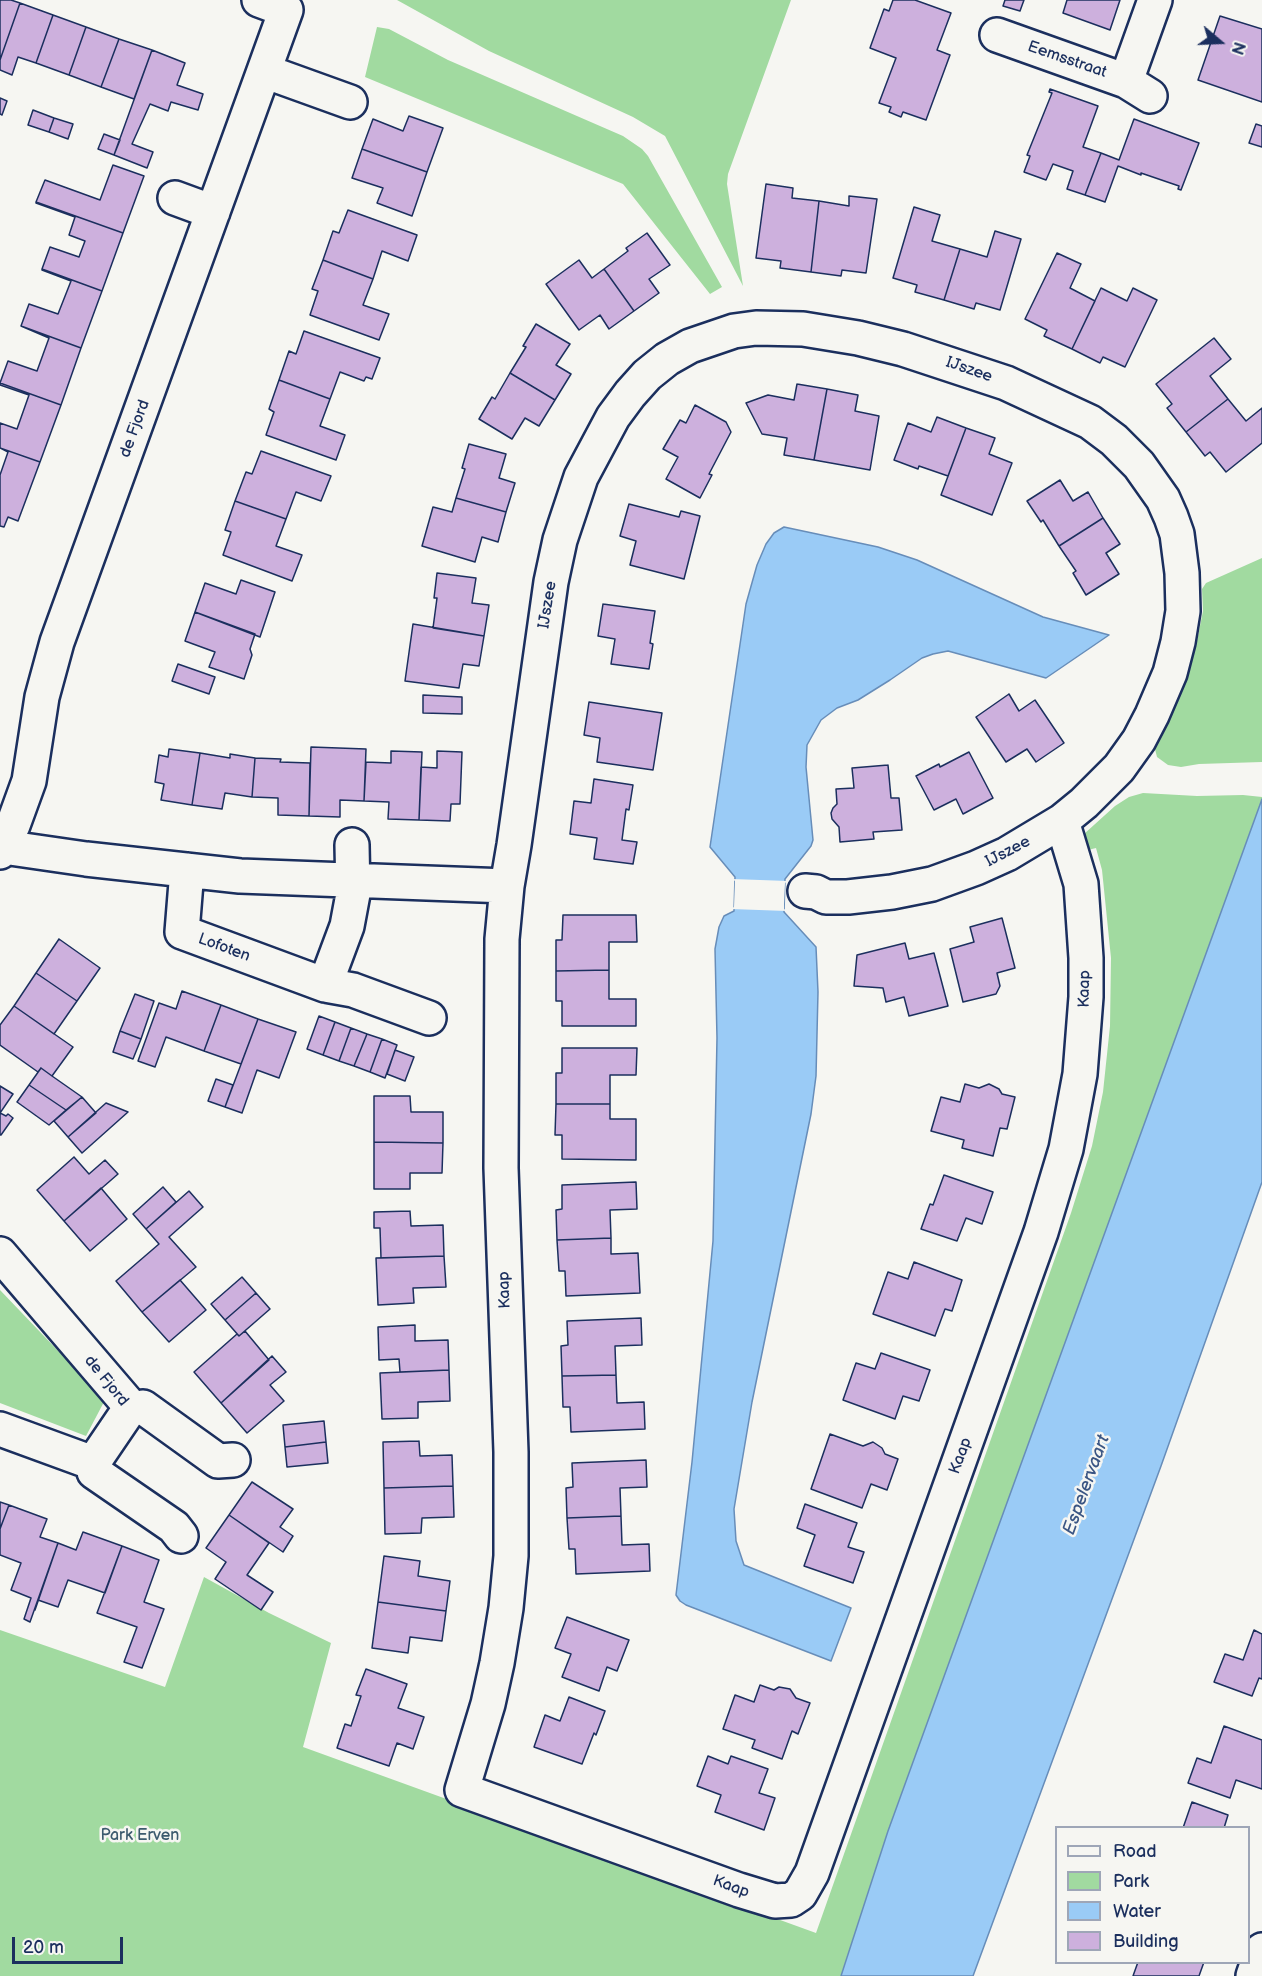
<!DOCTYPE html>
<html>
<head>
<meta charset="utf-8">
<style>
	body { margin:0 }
	#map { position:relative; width:1262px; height:1976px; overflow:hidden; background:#f6f6f2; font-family:"Balsamiq Sans",sans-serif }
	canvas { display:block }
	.legend { position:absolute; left:1055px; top:1826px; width:195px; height:138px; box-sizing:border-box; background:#f6f6f2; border:2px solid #9ea6b7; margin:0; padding:8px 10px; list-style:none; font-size:18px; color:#1b2f5e }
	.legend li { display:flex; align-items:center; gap:12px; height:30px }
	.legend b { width:30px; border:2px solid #9ea6b7 }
	.north { position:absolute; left:1190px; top:12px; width:60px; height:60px; -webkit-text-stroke:4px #f6f6f2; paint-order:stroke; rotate:109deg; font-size:16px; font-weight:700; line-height:24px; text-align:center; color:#1b2f5e }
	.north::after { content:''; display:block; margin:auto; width:21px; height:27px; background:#1b2f5e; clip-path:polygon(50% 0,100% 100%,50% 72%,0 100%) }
	.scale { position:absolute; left:12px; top:1937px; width:111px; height:27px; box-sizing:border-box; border:3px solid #1b2f5e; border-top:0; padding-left:8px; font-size:18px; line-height:21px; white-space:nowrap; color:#1b2f5e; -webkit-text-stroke:4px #f6f6f2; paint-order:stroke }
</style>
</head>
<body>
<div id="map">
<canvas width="1262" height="1976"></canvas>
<ul class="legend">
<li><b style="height:8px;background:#f6f6f2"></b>Road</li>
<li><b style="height:16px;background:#a1daa0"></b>Park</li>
<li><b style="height:16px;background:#9acbf6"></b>Water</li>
<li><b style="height:16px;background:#cdb0dd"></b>Building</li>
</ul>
<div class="north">N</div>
<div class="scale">20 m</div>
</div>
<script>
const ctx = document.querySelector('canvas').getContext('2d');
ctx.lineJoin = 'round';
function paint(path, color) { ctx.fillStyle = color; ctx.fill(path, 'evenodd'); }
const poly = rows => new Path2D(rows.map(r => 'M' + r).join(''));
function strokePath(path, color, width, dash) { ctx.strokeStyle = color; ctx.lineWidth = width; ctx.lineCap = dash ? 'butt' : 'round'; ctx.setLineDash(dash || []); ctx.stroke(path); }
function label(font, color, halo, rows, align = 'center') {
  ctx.font = font + ' "Balsamiq Sans",sans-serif'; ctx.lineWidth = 5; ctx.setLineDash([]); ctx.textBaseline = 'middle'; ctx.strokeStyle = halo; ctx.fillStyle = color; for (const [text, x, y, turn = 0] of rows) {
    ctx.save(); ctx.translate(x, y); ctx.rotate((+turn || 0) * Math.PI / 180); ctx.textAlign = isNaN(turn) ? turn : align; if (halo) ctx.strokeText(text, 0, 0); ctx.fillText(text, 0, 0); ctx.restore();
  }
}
const green = poly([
	[397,0,791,0,728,174,727,184,743,286,665,136,633,117,489,51],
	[377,27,389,29,448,60,623,136,642,149,648,156,722,287,710,294,623,184,365,77],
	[1262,558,1262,762,1199,764,1181,767,1168,765,1157,757,1154,745,1166,716,1184,682,1196,646,1203,611,1202,589,1206,583],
	[1143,793,1197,796,1243,795,1262,797,1262,799,888,1831,841,1976,0,1976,0,1630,165,1687,204,1577,269,1613,331,1643,303,1747,816,1933,1071,1213,1092,1146,1103,1092,1110,1026,1111,958,1102,870,1096,848,1088,850,1084,834,1115,806,1129,797],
	[0,1290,105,1400,86,1436,0,1403]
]);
const water = poly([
	[784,527,878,547,917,560,1043,617,1109,635,1046,678,948,651,933,654,922,658,890,680,858,700,837,708,821,720,807,745,806,767,813,840,811,846,785,879,784,912,816,947,818,992,816,1076,811,1114,752,1402,734,1509,736,1541,744,1565,851,1608,831,1661,686,1605,680,1601,676,1595,692,1462,713,1241,717,1038,715,949,719,927,724,916,734,911,735,877,710,847,746,604,757,565,766,544,774,533,784,527],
	[1262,799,1262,1182,1161,1466,973,1976,841,1976,888,1831,1262,799]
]);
const pier = poly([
	[732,879,788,881,785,883,784,904,784,909,787,911,731,909,734,907,735,881]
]);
const building = poly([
	[0,0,11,0,20,3,0,60,0,0],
	[893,0,915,0,951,13,937,50,950,55,926,120,903,112,901,117,889,112,891,107,879,103,896,58,870,48,884,9,889,11,893,0],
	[1005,0,1024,0,1020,11,1003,6,1005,0],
	[1067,0,1120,0,1110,30,1063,13,1067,0],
	[20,3,53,15,36,63,18,57,12,75,0,70,0,60,20,3],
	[53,15,86,27,69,75,36,63,53,15],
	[1220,16,1262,29,1262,102,1198,80,1220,16],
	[86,27,119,39,101,87,69,75,86,27],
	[119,39,152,50,134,99,101,87,119,39],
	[152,50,185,63,177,85,203,94,198,110,171,102,168,111,150,104,132,144,153,152,147,168,114,155,152,50],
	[1050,89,1098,106,1083,147,1101,153,1085,195,1067,189,1073,171,1053,164,1046,180,1024,172,1030,156,1027,155,1052,93,1049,92,1050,89],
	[0,98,7,101,2,115,0,114,0,98],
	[33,110,54,118,49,132,28,125,33,110],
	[409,116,443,128,427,172,362,149,373,119,403,131,409,116],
	[54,118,73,124,68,139,49,132,54,118],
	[1134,119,1199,143,1181,190,1178,189,1179,186,1141,173,1141,175,1118,166,1105,202,1085,195,1101,153,1119,160,1134,119],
	[1256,124,1262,126,1262,147,1249,143,1256,124],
	[104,134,120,140,114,155,98,149,104,134],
	[362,149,427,172,412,216,377,203,383,188,352,178,362,149],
	[113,165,144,176,123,233,36,202,45,180,100,200,113,165],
	[766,184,793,188,792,198,819,201,811,272,780,268,781,261,756,258,766,184],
	[849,196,877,199,866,273,842,270,841,276,811,272,819,201,849,206,849,196],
	[36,202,123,233,102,291,42,269,50,247,79,257,85,241,69,235,75,217,36,203,36,202],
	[914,207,940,215,932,241,960,249,944,300,915,292,917,285,893,278,914,207],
	[348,210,417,235,408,261,382,251,373,279,323,260,333,231,339,233,348,210],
	[995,231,1021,239,1000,310,976,303,974,309,944,300,960,249,987,257,995,231],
	[647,233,670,265,649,279,659,293,634,311,604,269,628,251,626,248,647,233],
	[1057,253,1081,264,1070,288,1095,301,1072,349,1044,336,1047,330,1025,319,1057,253],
	[323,260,373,279,363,305,389,314,379,340,310,315,318,291,312,289,323,260],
	[579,260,592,278,604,269,634,311,609,329,600,315,579,330,546,284,579,260],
	[42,269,102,291,81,348,21,326,29,304,58,314,71,281,42,270,42,269],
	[1101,288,1127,301,1133,288,1157,300,1125,367,1103,357,1100,363,1072,349,1101,288],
	[536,324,570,344,556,365,571,374,555,400,510,373,526,347,523,346,536,324],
	[21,326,81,348,61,405,0,383,8,361,37,371,49,338,21,326],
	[304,331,380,358,372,379,366,377,364,381,340,372,330,399,279,380,289,351,296,354,304,331],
	[1214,338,1231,359,1210,376,1228,399,1186,432,1167,408,1172,404,1156,384,1214,338],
	[510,373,555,400,539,426,525,418,512,439,479,419,492,397,495,399,510,373],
	[279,380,330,399,320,426,345,435,336,460,266,435,274,412,269,409,279,380],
	[0,383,61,405,40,462,0,448,0,423,17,429,29,395,0,385,0,383],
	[797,384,827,389,814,460,784,455,787,438,762,434,746,403,768,395,794,400,797,384],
	[827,389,858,395,855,411,879,416,870,470,814,460,827,389],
	[1228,399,1246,421,1262,408,1262,443,1226,472,1210,452,1205,456,1186,432,1228,399],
	[695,405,726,422,731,432,709,474,712,475,700,498,666,479,678,457,663,449,680,420,686,423,695,405],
	[937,417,966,428,948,476,919,466,918,469,894,460,908,423,931,432,937,417],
	[966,428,995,438,989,454,1012,463,992,515,941,495,966,428],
	[469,444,506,454,499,478,515,483,506,512,456,498,465,469,462,468,469,444],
	[0,448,40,462,18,521,8,517,4,527,0,526,0,475,8,452,0,448],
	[261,451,331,476,321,501,296,492,286,519,235,501,246,472,252,474,261,451],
	[1060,480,1073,501,1088,492,1103,518,1059,546,1043,520,1041,522,1027,501,1060,480],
	[456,498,506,512,498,542,482,537,475,562,422,546,433,507,452,512,456,498],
	[235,501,286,519,276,546,302,555,292,581,223,555,231,532,225,530,235,501],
	[629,504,679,517,681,511,700,516,684,579,630,565,636,541,620,536,629,504],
	[1103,518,1120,544,1106,553,1119,574,1086,595,1073,573,1076,571,1059,546,1103,518],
	[437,573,476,578,472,603,489,605,484,636,433,628,437,598,434,598,437,573],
	[241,580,275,592,260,637,195,612,205,583,236,594,241,580],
	[603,604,655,611,650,643,653,644,649,669,611,664,615,639,598,636,603,604],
	[195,612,255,634,250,649,252,655,244,679,209,667,215,652,185,641,195,612],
	[413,624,484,636,479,666,463,664,459,688,405,681,413,624],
	[178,664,215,677,209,694,172,681,178,664],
	[1009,694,1019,711,1035,700,1064,743,1036,762,1027,749,1006,762,976,717,1009,694],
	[423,695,462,697,462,714,423,713,423,695],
	[589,702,662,713,653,770,597,762,600,738,584,735,589,702],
	[311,747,366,749,364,801,340,800,340,817,309,816,311,747],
	[169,749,200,753,192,805,161,800,164,784,155,782,159,755,168,757,169,749],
	[391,751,422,752,419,820,388,819,389,802,364,801,366,762,391,763,391,751],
	[437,751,462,752,460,804,451,804,450,821,419,820,421,767,437,768,437,751],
	[969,752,993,798,963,814,956,799,934,810,916,776,939,764,940,767,969,752],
	[200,753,230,758,230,754,255,758,252,797,225,793,222,809,192,805,200,753],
	[255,758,281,759,280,762,310,763,309,816,278,815,278,798,252,797,255,758],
	[888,765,891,798,899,798,902,830,873,832,874,839,840,842,839,827,832,819,831,813,833,808,837,804,836,789,854,788,852,768,888,765],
	[594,779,633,785,629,810,626,809,622,840,637,842,633,864,594,859,597,838,570,834,574,801,591,803,594,779],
	[563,915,636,915,637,942,609,942,609,970,556,971,556,940,562,940,563,915],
	[1002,918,1015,968,997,973,1000,986,996,994,963,1002,950,949,974,942,970,927,1002,918],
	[59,939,100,968,77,1001,36,973,59,939],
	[905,943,909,959,934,953,948,1006,909,1016,904,997,886,1002,883,988,854,986,857,955,905,943],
	[609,970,609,999,636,999,636,1026,562,1026,562,1001,556,1001,556,971,609,970],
	[36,973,77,1001,54,1034,14,1006,36,973],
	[182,991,221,1005,204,1051,166,1037,155,1067,138,1061,159,1003,176,1009,182,991],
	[135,994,154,1001,141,1039,120,1031,135,994],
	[221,1005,258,1019,241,1064,204,1051,221,1005],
	[14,1006,73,1047,52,1076,41,1068,38,1072,0,1045,0,1025,14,1006],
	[319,1016,335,1022,323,1055,307,1049,319,1016],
	[258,1019,296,1032,279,1078,257,1070,242,1113,225,1107,258,1019],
	[335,1022,351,1028,339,1061,323,1055,335,1022],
	[351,1028,367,1034,354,1066,339,1061,351,1028],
	[120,1031,141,1039,133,1059,113,1052,120,1031],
	[367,1034,382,1039,370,1072,354,1066,367,1034],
	[382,1039,397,1045,385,1078,370,1072,382,1039],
	[562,1048,637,1048,636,1075,610,1075,610,1104,556,1104,556,1073,562,1073,562,1048],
	[395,1050,414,1057,405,1081,387,1074,395,1050],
	[41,1068,52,1076,82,1097,66,1110,29,1085,41,1068],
	[216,1079,233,1085,225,1107,208,1101,216,1079],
	[965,1084,979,1088,989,1084,999,1089,1002,1094,1015,1097,1007,1129,1000,1128,993,1156,962,1148,964,1140,931,1131,941,1097,960,1102,965,1084],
	[29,1085,66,1110,49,1125,17,1102,29,1085],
	[0,1086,13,1094,0,1113,6,1116,8,1114,13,1118,1,1135,0,1135,0,1086],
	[374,1096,410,1096,411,1112,443,1112,443,1143,374,1142,374,1096],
	[82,1097,96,1113,68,1137,54,1121,82,1097],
	[106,1103,128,1112,82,1153,68,1137,106,1103],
	[556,1104,610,1104,610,1119,636,1119,636,1160,562,1159,562,1135,555,1135,556,1104],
	[374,1142,443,1143,442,1173,410,1173,410,1189,374,1189,374,1142],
	[74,1157,89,1174,105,1160,118,1174,64,1221,37,1190,74,1157],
	[944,1175,993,1192,982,1224,966,1218,957,1241,921,1229,930,1204,933,1205,944,1175],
	[636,1182,637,1209,610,1210,611,1238,557,1240,556,1210,562,1209,562,1185,636,1182],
	[163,1187,176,1202,146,1229,133,1214,163,1187],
	[101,1188,127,1219,90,1251,64,1221,101,1188],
	[189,1191,203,1207,169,1237,196,1267,142,1312,116,1281,159,1244,146,1229,189,1191],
	[410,1211,411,1226,443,1225,444,1256,381,1258,380,1228,374,1228,374,1212,410,1211],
	[611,1238,611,1254,638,1253,640,1293,566,1296,565,1271,559,1271,557,1240,611,1238],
	[444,1256,446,1287,413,1288,414,1303,378,1305,376,1258,444,1256],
	[914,1262,962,1280,952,1311,945,1309,935,1336,873,1314,888,1272,908,1279,914,1262],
	[242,1277,256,1293,225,1320,211,1304,242,1277],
	[180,1280,206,1310,169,1342,142,1312,180,1280],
	[256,1293,270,1309,239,1336,225,1320,256,1293],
	[641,1318,642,1345,615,1346,616,1375,562,1376,561,1346,568,1345,567,1321,641,1318],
	[415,1325,415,1341,448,1340,449,1370,400,1372,399,1359,379,1360,378,1327,415,1325],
	[245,1331,269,1360,221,1403,194,1372,237,1334,239,1336,245,1331],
	[881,1353,930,1370,919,1401,903,1396,895,1419,843,1400,856,1363,875,1369,881,1353],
	[272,1356,286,1372,270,1385,284,1401,247,1433,221,1403,272,1356],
	[449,1370,450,1401,418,1402,418,1418,382,1419,380,1373,449,1370],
	[616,1375,617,1403,644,1402,645,1429,571,1432,570,1407,563,1407,562,1376,616,1375],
	[324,1421,326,1442,285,1447,283,1425,324,1421],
	[830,1434,863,1446,873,1442,882,1448,885,1454,898,1459,887,1490,871,1484,862,1508,811,1489,830,1434],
	[419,1441,420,1456,452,1455,453,1486,384,1488,383,1442,419,1441],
	[326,1442,328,1463,287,1467,285,1447,326,1442],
	[646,1460,647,1487,620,1488,621,1516,567,1518,566,1488,573,1487,572,1463,646,1460],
	[252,1482,293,1509,280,1527,293,1536,283,1552,229,1515,252,1482],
	[453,1486,454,1517,422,1518,421,1533,385,1534,384,1488,453,1486],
	[0,1502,9,1505,0,1529,0,1502],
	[805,1504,857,1523,848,1547,864,1552,853,1583,804,1566,815,1535,797,1528,805,1504],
	[9,1505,47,1519,40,1537,58,1543,30,1622,24,1619,31,1598,11,1590,21,1563,0,1555,0,1529,9,1505],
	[229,1515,269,1543,247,1575,273,1592,261,1610,215,1579,226,1562,206,1548,229,1515],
	[621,1516,622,1545,649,1544,650,1571,576,1574,575,1549,569,1549,567,1518,621,1516],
	[83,1532,122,1546,105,1593,68,1580,58,1607,38,1600,35,1610,58,1543,76,1550,83,1532],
	[122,1546,159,1560,144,1602,164,1609,142,1668,124,1662,137,1627,97,1613,122,1546],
	[384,1556,420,1561,418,1576,450,1581,446,1611,378,1602,384,1556],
	[378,1602,446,1611,442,1641,410,1637,408,1653,372,1648,378,1602],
	[567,1617,629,1640,617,1671,607,1667,599,1691,562,1677,571,1654,555,1648,567,1617],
	[1254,1630,1262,1634,1262,1679,1259,1678,1252,1696,1214,1682,1225,1654,1243,1660,1254,1630],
	[366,1669,407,1684,398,1708,424,1717,413,1749,397,1743,389,1766,337,1748,345,1724,351,1726,361,1696,356,1695,366,1669],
	[760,1685,774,1690,779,1687,790,1689,796,1698,810,1703,798,1734,792,1731,782,1759,752,1748,755,1740,723,1729,735,1695,754,1702,760,1685],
	[569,1697,605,1711,596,1735,594,1733,582,1764,534,1747,545,1715,560,1721,569,1697],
	[1224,1726,1262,1740,1262,1789,1236,1780,1230,1798,1188,1783,1197,1758,1211,1763,1224,1726],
	[708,1756,728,1764,731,1756,768,1769,759,1793,775,1798,764,1830,715,1812,721,1795,697,1786,708,1756],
	[1192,1802,1228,1815,1224,1828,1183,1828,1192,1802],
	[1138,1962,1204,1962,1199,1976,1133,1976,1138,1962]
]);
const minor = poly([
	[259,0,286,10],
	[997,35,1126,81,1150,96],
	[264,71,350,102],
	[1126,81,1155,0],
	[175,198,213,212],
	[3,847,86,859,240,876,507,886],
	[0,852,13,825,29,781,42,697,57,642,286,10],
	[805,891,816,892,826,897,848,897,892,892,932,884,976,868,1007,854,1062,821,1084,803,1119,768,1139,740,1152,715,1170,673,1178,642,1183,611,1182,573,1177,534,1171,517,1163,499,1139,465,1114,440,1090,422,1006,383,903,349,858,338,803,329,756,328,734,331,690,346,667,359,647,375,630,394,613,417,581,477,560,540,551,582,514,845,507,886,502,939,501,1168,511,1452,511,1556,506,1608,497,1663,488,1704,462,1790,739,1890,775,1901,791,1900,800,1894,812,1873,1041,1232,1066,1149,1080,1074,1086,997,1086,958,1081,884,1062,821],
	[182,932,325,985,353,990,429,1018],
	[182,932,187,870],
	[325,985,347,926,353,894,352,845],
	[0,1254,131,1407],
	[143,1407,218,1461,233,1460],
	[0,1429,93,1463],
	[93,1463,94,1472,174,1527,181,1536],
	[93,1463,131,1407],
	[1253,1976,1262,1950]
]);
const streetNames = [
	["Eemsstraat",1067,60,19],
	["IJszee",969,370,19],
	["de Fjord",135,429,-70],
	["IJszee",548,605,-81],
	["IJszee",1008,852,-28],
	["Lofoten",224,948,20],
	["Kaap",1085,989,-89],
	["Kaap",505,1290,-92],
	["de Fjord",106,1381,51],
	["Kaap",961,1456,-70],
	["Kaap",731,1887,20]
];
const parkNames = [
	["Park Erven",140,1836]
];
const waterNames = [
	["Espelervaart",1087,1485,-70]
];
paint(green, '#a1daa0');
paint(water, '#9acbf6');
strokePath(water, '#678db9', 1.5);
paint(pier, '#f6f6f2');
paint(building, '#cdb0dd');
strokePath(building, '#1b2f5e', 1.5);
strokePath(minor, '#1b2f5e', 38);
strokePath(minor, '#f6f6f2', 33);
label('16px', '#1b2f5e', '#f6f6f2', streetNames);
label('16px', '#3c5a6e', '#f6f6f2', parkNames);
label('italic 18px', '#3b5684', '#f6f6f2', waterNames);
</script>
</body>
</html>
